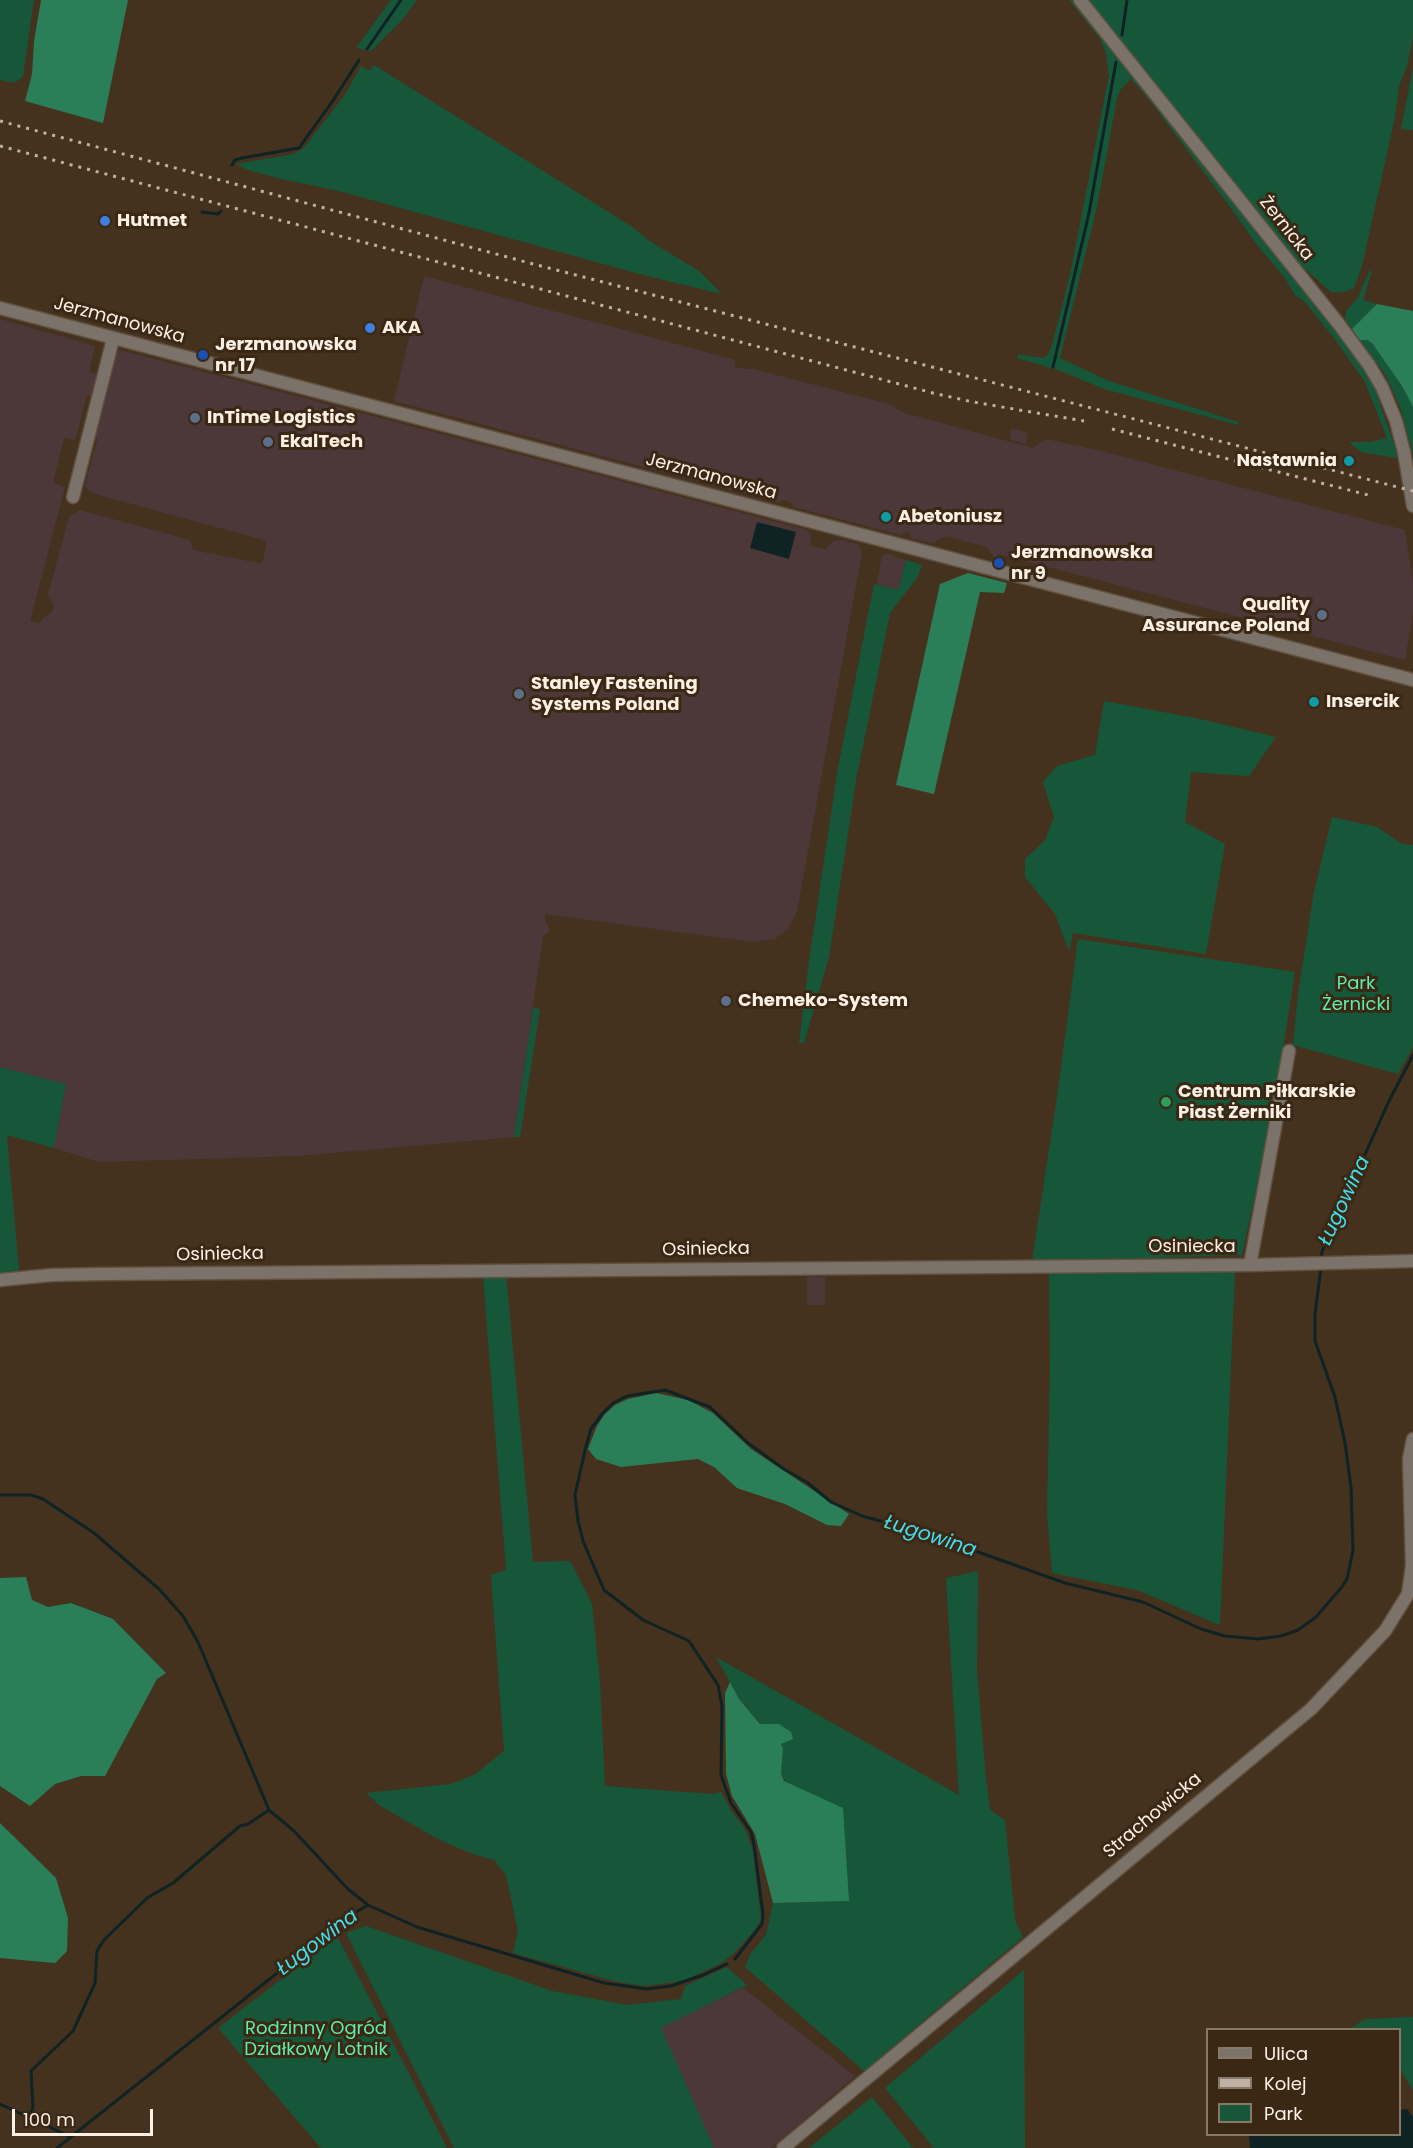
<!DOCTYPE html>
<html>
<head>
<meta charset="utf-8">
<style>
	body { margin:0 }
	#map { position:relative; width:1413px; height:2148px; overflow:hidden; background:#44321f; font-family:Poppins,sans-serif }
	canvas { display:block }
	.legend { position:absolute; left:1206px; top:2028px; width:195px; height:108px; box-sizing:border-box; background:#3a2815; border:2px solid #887868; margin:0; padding:8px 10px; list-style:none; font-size:18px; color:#fcf0e5 }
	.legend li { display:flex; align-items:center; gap:12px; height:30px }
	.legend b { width:30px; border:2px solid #887868 }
	.scale { position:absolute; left:12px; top:2109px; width:141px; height:27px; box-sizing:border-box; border:3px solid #fcf0e5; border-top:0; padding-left:8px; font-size:18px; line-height:21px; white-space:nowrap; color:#fcf0e5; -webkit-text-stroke:4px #3a2815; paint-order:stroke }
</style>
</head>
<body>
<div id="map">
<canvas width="1413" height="2148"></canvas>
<ul class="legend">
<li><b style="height:8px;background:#7b7369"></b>Ulica</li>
<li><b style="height:8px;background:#bfb1a3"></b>Kolej</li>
<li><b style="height:16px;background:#16573a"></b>Park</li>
</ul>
<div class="scale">100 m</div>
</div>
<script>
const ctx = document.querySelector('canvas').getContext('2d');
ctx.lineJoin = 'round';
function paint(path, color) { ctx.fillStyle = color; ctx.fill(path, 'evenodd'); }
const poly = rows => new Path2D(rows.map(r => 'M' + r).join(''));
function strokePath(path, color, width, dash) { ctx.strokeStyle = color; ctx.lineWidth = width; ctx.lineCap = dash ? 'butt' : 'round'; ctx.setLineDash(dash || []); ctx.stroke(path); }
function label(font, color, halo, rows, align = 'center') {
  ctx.font = font + ' Poppins,sans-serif'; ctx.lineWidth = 6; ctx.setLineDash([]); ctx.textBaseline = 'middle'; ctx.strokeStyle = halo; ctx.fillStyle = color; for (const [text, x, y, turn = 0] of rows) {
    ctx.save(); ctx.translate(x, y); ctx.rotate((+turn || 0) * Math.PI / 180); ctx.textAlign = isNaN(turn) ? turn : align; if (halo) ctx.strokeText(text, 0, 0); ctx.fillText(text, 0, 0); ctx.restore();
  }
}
const industrial = poly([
	[424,276,735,360,735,368,753,369,889,404,904,413,1033,448,1046,439,1097,450,1405,530,1413,584,1413,611,1405,660,998,554,996,559,987,547,946,536,932,543,911,538,909,533,904,532,901,535,794,507,792,503,783,500,780,503,394,401],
	[0,319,95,346,89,372,97,374,91,396,87,395,75,440,64,438,53,483,65,487,30,621,40,623,42,619,52,612,54,605,48,595,69,517,80,510,190,540,193,550,262,564,267,541,92,493,85,486,97,441,96,434,109,379,116,354,120,350,807,530,811,537,810,546,826,549,832,542,841,540,857,544,862,552,797,911,788,929,775,939,753,942,545,914,545,920,550,931,543,936,514,1137,297,1156,99,1162,54,1148,66,1084,0,1067],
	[1012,428,1028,433,1025,444,1009,439],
	[885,553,906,560,898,590,877,584,882,556,884,556],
	[807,1277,825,1277,825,1305,807,1305],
	[743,1988,855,2076,771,2148,714,2148,660,2028]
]);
const green = poly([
	[0,0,34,0,23,77,14,83,0,80],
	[391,0,417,0,403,19,371,51,356,48],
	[1069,0,1074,0,1117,56,1357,357,1380,394,1378,398,1398,456,1396,458,1361,452,1349,442,1370,442,1387,438,1365,382,1334,338,1304,301,1295,295,1285,278,1258,246,1236,215,1150,101,1131,79,1121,89,1117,98,1097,207,1060,358,1109,381,1239,422,1238,425,1104,389,1058,370,1017,358,1018,354,1043,358,1048,355,1052,345,1070,275,1109,75,1106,53,1100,39],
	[1087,0,1413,0,1413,38,1407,66,1399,86,1395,117,1362,266,1354,288,1344,292,1331,292,1289,255],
	[374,65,634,228,648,240,699,271,722,294,643,275,339,191,282,179,248,170,236,164,294,154,304,148,346,93,361,66,367,70,371,70],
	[1413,67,1413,130,1401,129],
	[1370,270,1372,271,1363,300,1377,304,1352,329,1345,319,1346,311,1357,299],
	[1360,340,1367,340,1372,343,1402,386,1413,407,1413,455,1401,410,1393,391,1384,373],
	[906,560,922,565,917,578,890,613,857,775,829,957,804,1043,799,1043,809,961,838,768,874,584,898,590],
	[1104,701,1200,719,1276,737,1249,776,1191,772,1185,822,1225,844,1206,954,1073,933,1069,951,1055,914,1025,877,1025,859,1045,840,1054,817,1043,782,1057,766,1095,755],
	[1332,817,1377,827,1402,844,1413,845,1413,1047,1398,1074,1293,1045,1298,994,1314,892],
	[1078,939,1295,972,1273,1112,1242,1255,1032,1262,1058,1090],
	[533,1008,540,1009,520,1137,514,1137],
	[0,1067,66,1084,54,1148,7,1135,19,1270,0,1273],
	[1049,1271,1235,1271,1220,1625,1137,1590,1052,1573,1047,1513,1050,1370],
	[483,1275,506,1275,533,1562,570,1561,592,1604,600,1682,605,1786,711,1794,721,1792,732,1812,746,1831,753,1851,761,1920,754,1931,733,1954,720,1964,682,1981,644,1986,614,1981,513,1953,518,1931,506,1875,494,1860,470,1853,436,1838,379,1805,366,1793,451,1784,474,1775,504,1751,491,1575,506,1570],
	[978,1571,977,1670,986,1778,990,1810,1005,1820,1015,1920,1023,1937,864,2071,745,1967,751,1953,766,1935,773,1903,849,1901,781,1773,783,1748,779,1724,761,1724,739,1699,716,1657,959,1795,946,1578],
	[366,1926,552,1991,627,2005,681,1999,685,1986,727,1967,747,1985,661,2028,714,2148,454,2148,346,1933],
	[337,1936,416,2087,447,2148,321,2148,218,2028],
	[1024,1970,1025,2148,934,2148,885,2088],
	[1413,2017,1413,2090,1400,2069,1400,2030,1350,2029,1365,2019],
	[872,2097,913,2148,809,2148]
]);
const forest = poly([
	[41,0,128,0,103,123,25,101,32,74,34,41],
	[1377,304,1413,311,1413,407,1402,386,1372,343,1367,340,1360,340,1352,329],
	[968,573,1007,583,1004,593,980,592,934,794,896,785,940,584],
	[656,1393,688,1400,713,1413,751,1449,849,1514,841,1526,827,1525,785,1504,737,1488,714,1467,698,1459,621,1467,596,1459,588,1449,597,1426,605,1414,615,1405,628,1399],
	[26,1577,32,1600,48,1607,71,1603,113,1619,166,1673,157,1679,105,1776,81,1776,55,1784,30,1806,0,1786,0,1578],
	[730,1682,739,1699,760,1724,779,1724,791,1732,793,1739,781,1744,783,1748,781,1773,784,1781,843,1808,849,1901,773,1903,755,1834,732,1796,726,1774,725,1693],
	[0,1823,56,1878,68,1918,67,1951,55,1963,0,1958]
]);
const water = poly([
	[757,522,796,532,789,559,750,548],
	[1407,2109,1413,2117,1413,2148,1250,2148,1249,2135,1400,2134,1400,2110]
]);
const stream = poly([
	[1122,35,1127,0],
	[367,49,401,0],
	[232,165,235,160,242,158,299,148,332,102,359,60],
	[202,212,218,214,221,211],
	[1053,367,1089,213,1116,62],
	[1321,1260,1322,1252,1331,1230,1389,1101,1413,1055],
	[0,1495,31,1495,43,1499,94,1533,159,1589,183,1616,198,1642,269,1810,294,1831,348,1889,368,1905],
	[735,1959,762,1924,763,1914,754,1845,751,1832,731,1803,721,1775,722,1706,718,1685,689,1641,643,1620,604,1590,583,1541,578,1521,575,1495,586,1446,591,1429,602,1414,613,1403,627,1396,665,1390,710,1407,748,1443,784,1469,808,1483,831,1502,862,1516,922,1532,1065,1583,1143,1602,1201,1629,1225,1636,1258,1639,1281,1636,1298,1630,1316,1617,1341,1588,1347,1579,1353,1551,1351,1487,1345,1443,1335,1397,1315,1341,1315,1314,1321,1267],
	[0,2104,71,2137],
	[29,2118,33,2107,31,2071,73,2031,95,1983,97,1951,104,1940,147,1898,173,1883,240,1826,248,1824,269,1810],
	[57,2148,349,1916,368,1905,417,1927,604,1983,647,1989,671,1986,703,1975,727,1964]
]);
const minor = poly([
	[1080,0,1338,323,1369,365,1382,387,1396,421,1404,452,1413,506],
	[0,308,1413,680],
	[73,497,113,339],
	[1250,1265,1289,1051],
	[0,1280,52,1275,102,1274,1250,1265,1413,1261],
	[783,2148,1311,1709,1385,1631,1408,1594,1410,1580,1412,1565,1409,1459,1413,1439]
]);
const rail = poly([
	[0,121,537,265,1413,491],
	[0,146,933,393,973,402,1084,421],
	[1112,429,1368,495]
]);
const markers = [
	[105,221,6,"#3f7fe0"],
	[370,328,6,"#3f7fe0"],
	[203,355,6,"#1a4fb4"],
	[195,418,6,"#5c6f8a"],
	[268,442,6,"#5c6f8a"],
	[1349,461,6,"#0f9aa8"],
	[886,517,6,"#0f9aa8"],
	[999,563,6,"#1a4fb4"],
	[1322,615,6,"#5c6f8a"],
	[519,694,6,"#5c6f8a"],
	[1314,702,6,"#0f9aa8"],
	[726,1001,6,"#5c6f8a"],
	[1166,1102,6,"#2e9e5b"]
];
const poiNames = [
	["Hutmet",117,221],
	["AKA",382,328],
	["Jerzmanowska",215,345],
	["nr 17",215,366],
	["InTime Logistics",207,418],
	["EkalTech",280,442],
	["Nastawnia",1337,461,"right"],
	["Abetoniusz",898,517],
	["Jerzmanowska",1011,553],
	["nr 9",1011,574],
	["Quality",1310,605,"right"],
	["Assurance Poland",1310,626,"right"],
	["Stanley Fastening",531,684],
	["Systems Poland",531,705],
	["Insercik",1326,702],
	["Chemeko-System",738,1001],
	["Centrum Piłkarskie",1178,1092],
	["Piast Żerniki",1178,1113]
];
const streetNames = [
	["Żernicka",1286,229,52],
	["Jerzmanowska",119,321,15],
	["Jerzmanowska",711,477,15],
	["Osiniecka",1192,1247],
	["Osiniecka",706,1250,-1],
	["Osiniecka",220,1255,-1],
	["Strachowicka",1153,1816,-40]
];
const parkNames = [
	["Park",1356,984],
	["Żernicki",1356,1005],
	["Rodzinny Ogród",316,2029],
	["Działkowy Lotnik",316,2050]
];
const waterNames = [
	["Ługowina",1345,1201,-65],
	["Ługowina",930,1537,18],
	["Ługowina",318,1943,-37]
];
paint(industrial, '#4d3839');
paint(green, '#16573a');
paint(forest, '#2a7f58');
paint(water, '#0f2224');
strokePath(stream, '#0f2224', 3);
strokePath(minor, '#61503f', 15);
strokePath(minor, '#7b7369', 12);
strokePath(rail, '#bfb1a3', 3, [3, 6]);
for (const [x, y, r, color] of markers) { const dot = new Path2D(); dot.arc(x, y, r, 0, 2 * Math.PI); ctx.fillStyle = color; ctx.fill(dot); strokePath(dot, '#3a2815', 2); }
label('bold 18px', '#fcf0e5', '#3a2815', poiNames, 'left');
label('18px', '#fcf0e5', '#3a2815', streetNames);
label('18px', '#5feeaa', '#3a2815', parkNames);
label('italic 20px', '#43deeb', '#3a2815', waterNames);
</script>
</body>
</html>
